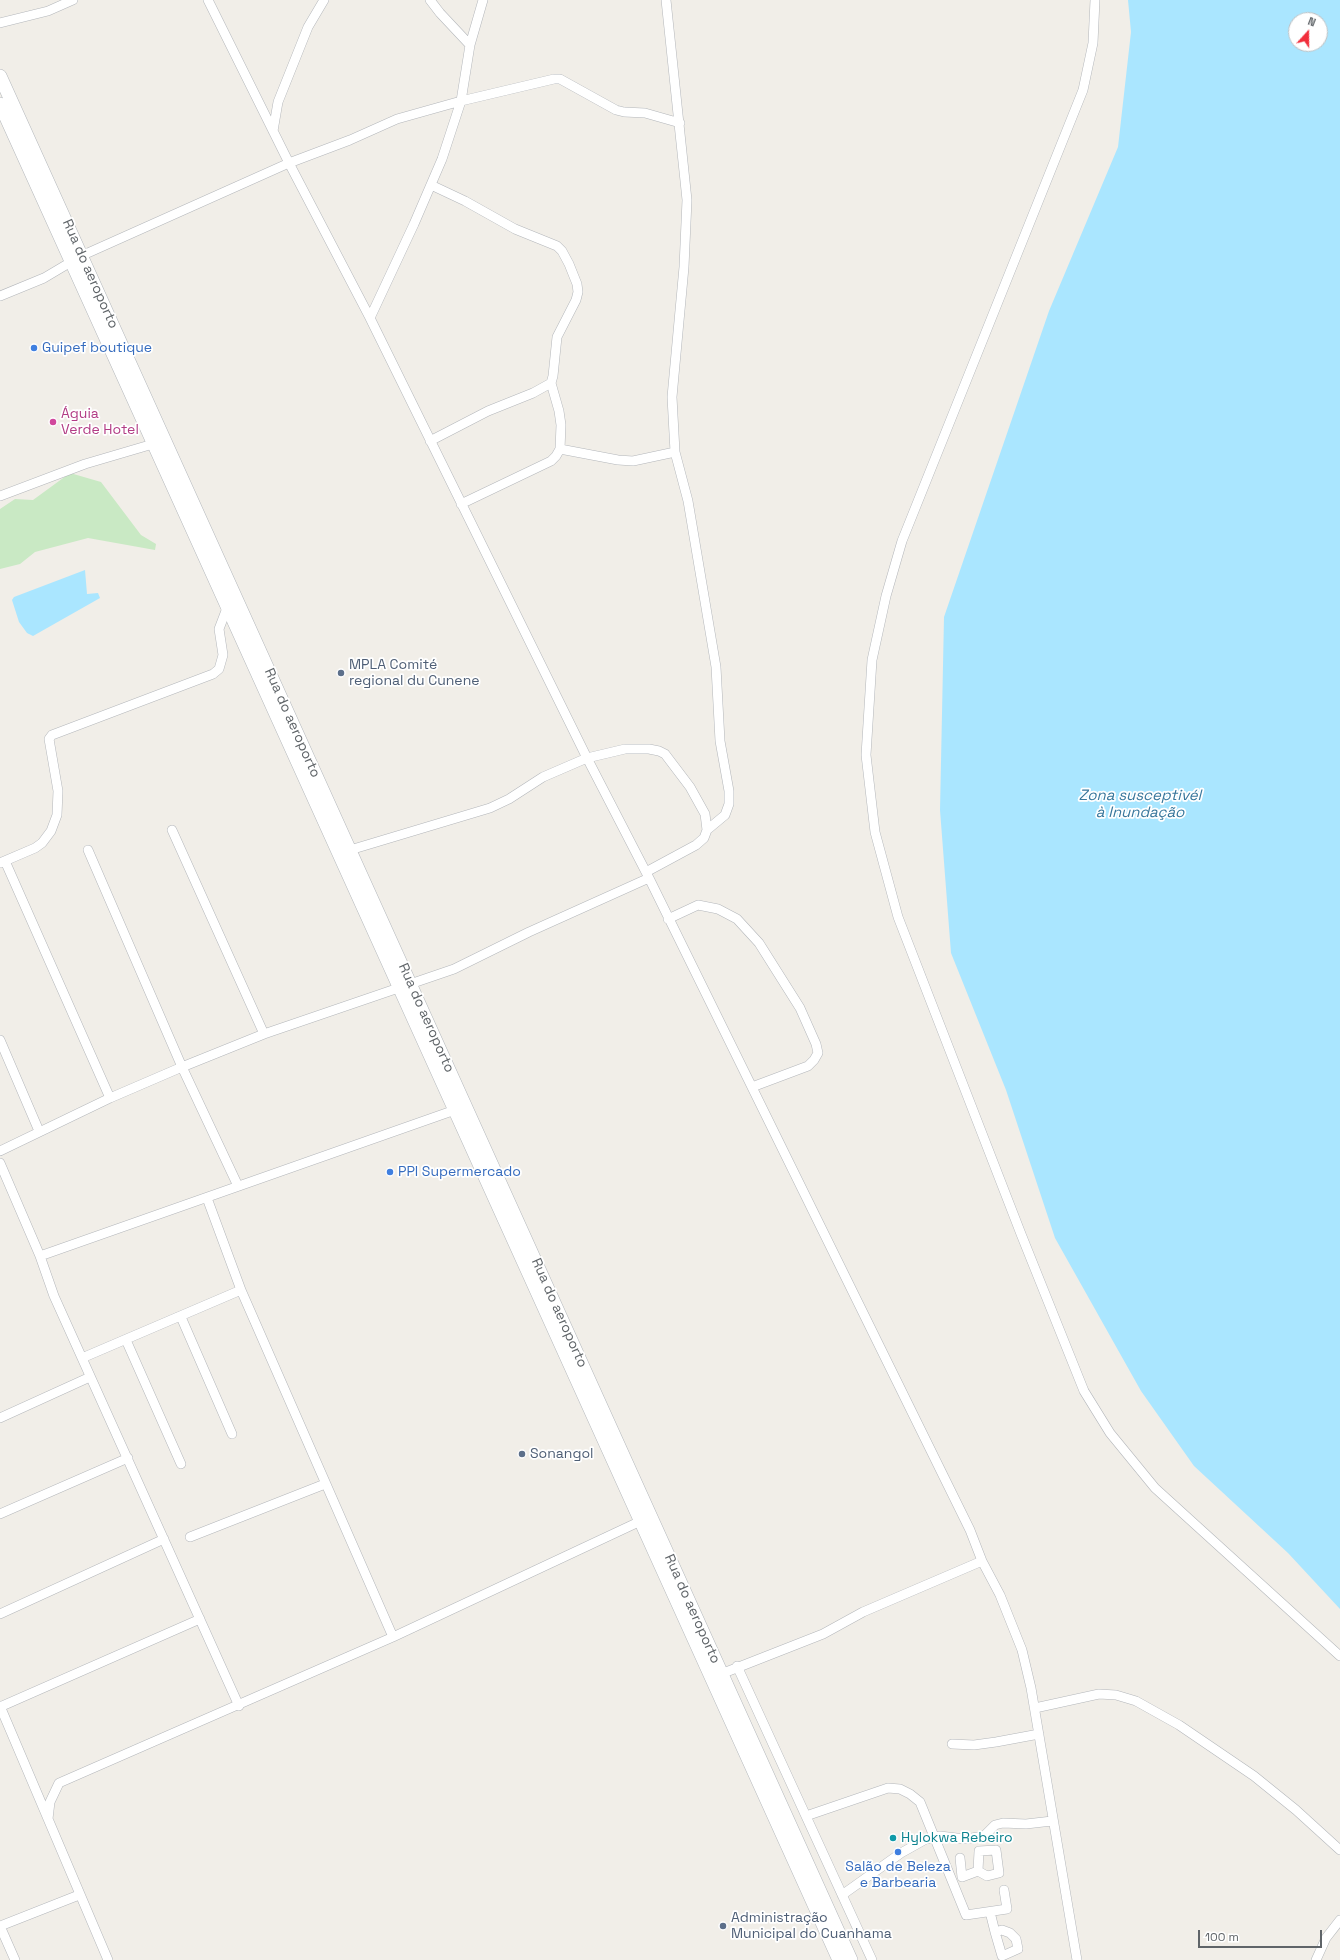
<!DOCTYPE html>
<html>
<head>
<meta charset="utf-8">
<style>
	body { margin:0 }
	#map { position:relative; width:1340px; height:1960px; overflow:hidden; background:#f1eee8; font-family:"Space Grotesk",sans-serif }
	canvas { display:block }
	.north { position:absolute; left:1288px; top:12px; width:40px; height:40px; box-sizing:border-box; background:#fff; border:1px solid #bfc1c3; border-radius:50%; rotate:21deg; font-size:11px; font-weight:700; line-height:16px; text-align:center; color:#5f6468 }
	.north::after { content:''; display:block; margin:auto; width:14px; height:18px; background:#f12e3b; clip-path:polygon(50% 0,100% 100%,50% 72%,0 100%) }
	.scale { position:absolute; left:1198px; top:1930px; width:124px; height:18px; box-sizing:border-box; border:2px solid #5f6468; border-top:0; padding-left:5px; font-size:12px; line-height:14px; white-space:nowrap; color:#5f6468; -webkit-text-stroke:3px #fff; paint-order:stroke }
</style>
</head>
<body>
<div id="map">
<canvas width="1340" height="1960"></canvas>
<div class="north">N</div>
<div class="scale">100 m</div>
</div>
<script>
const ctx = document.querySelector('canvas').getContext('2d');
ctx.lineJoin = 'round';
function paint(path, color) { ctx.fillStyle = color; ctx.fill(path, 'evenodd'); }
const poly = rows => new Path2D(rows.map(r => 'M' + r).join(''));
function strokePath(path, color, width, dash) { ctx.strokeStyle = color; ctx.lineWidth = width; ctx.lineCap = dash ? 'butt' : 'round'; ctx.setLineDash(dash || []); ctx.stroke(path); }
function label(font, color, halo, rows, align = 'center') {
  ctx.font = font + ' "Space Grotesk",sans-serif'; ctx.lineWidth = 3.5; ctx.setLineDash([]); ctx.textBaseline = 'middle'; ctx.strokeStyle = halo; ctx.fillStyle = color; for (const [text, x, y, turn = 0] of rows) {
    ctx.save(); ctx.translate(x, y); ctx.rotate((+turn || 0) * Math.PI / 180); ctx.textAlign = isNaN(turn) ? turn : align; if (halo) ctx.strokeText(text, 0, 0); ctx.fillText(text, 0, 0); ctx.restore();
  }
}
const green = poly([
	[70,473,101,482,141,535,156,544,155,550,88,538,35,552,20,564,0,569,0,509,15,499,33,500]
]);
const water = poly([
	[1128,0,1340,0,1340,1609,1288,1553,1194,1466,1141,1391,1055,1238,1006,1090,951,953,940,810,944,617,1049,311,1118,147,1131,32],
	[1296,20,1320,20,1320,44,1296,44],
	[85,570,87,594,98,593,100,598,33,636,27,633,19,622,12,600,14,597]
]);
const minor = poly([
	[208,0,289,163,370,318,587,758,649,878,970,1530,982,1561,1000,1595,1022,1650,1031,1688,1077,1960],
	[430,0,440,13,470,45],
	[666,0,687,200,684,267,672,397,675,452,688,501,716,667,720,741,729,791,729,804,725,815,707,830],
	[1095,0,1093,43,1083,90,902,541,886,596,872,660,866,755,875,832,898,917,1021,1234,1084,1391,1110,1433,1155,1488,1340,1656],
	[0,23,48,11,73,0],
	[273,131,278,102,308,27,324,0],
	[0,296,44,278,81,256,289,163,350,140,397,119,461,101,554,79,560,79,616,110,624,112,645,113,680,123],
	[370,318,414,224,442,159,461,101,470,45,483,0],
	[430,441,488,411,533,393,551,383,553,376,557,337,576,300,578,292,577,284,569,264,562,251,557,246,515,229,465,201,431,185],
	[560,449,618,460,633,461,675,452],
	[0,496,85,464,153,444],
	[461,504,551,461,556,456,560,449,561,425,559,411,551,383],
	[172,830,264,1034],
	[88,850,182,1067,238,1186],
	[350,850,490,808,509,799,543,777,587,758,625,749,649,749,659,751,665,754,690,787,705,814,707,830,704,838,696,845,646,872],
	[5,861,110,1098],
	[0,863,35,848,42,843,51,831,57,815,58,791,49,739,52,735,213,674,219,669,223,655,219,629,227,608,231,606],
	[668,919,698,905,718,909,737,919,759,943,800,1008,816,1044,818,1053,814,1060,808,1066,752,1087],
	[0,1040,39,1131],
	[0,1151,110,1098,182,1067,264,1034,454,969,529,932,649,878],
	[0,1163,40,1256,54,1296,239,1706],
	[207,1198,241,1290,393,1637],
	[40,1256,455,1110],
	[181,1317,232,1434],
	[126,1340,181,1464],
	[82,1358,241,1290],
	[0,1418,90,1377],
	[0,1514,128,1458],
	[190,1537,325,1484],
	[0,1614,164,1539],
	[737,1666,872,1960],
	[721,1674,823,1634,863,1612,982,1561],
	[0,1706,108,1960],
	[0,1707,200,1619],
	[1035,1708,1099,1694,1116,1695,1136,1701,1179,1725,1254,1776,1296,1810,1340,1850],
	[952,1744,974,1745,996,1742,1039,1734],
	[806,1816,888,1788,900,1789,910,1794,920,1802,966,1915,1007,1909,1004,1890],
	[48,1819,50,1802,59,1783,393,1637,645,1519],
	[996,1850,999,1873,987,1876,978,1871,979,1851,996,1850],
	[960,1858,962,1877,978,1871],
	[842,1895,901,1853,926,1839,940,1836,965,1839,978,1837,985,1835,995,1825,1003,1823,1026,1824,1052,1821],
	[990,1912,995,1932,1002,1956,1018,1949,1016,1939,1010,1933,1002,1930,995,1932],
	[0,1926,79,1895],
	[0,1926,15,1960],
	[1316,1960,1326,1938,1340,1920]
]);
const secondary = poly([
	[0,76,851,1960],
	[0,104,839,1960]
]);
const markers = [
	[34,348,4,"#3f7fe0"],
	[53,422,4,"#d1479c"],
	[341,673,4,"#5c6f8a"],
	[390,1172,4,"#3f7fe0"],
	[522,1454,4,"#5c6f8a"],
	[893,1838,4,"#0f9aa8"],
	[898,1852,4,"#3f7fe0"],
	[723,1926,4,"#5c6f8a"]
];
const streetNames = [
	["Rua do aeroporto",90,274,66],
	["Rua do aeroporto",292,723,66],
	["Rua do aeroporto",426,1018,66],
	["Rua do aeroporto",559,1313,66],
	["Rua do aeroporto",692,1609,66]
];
const shopNames = [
	["Guipef boutique",42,348],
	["PPI Supermercado",398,1172],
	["Salão de Beleza",898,1867,"center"],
	["e Barbearia",898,1883,"center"]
];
const hotelNames = [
	["Águia",61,414],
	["Verde Hotel",61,430]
];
const serviceNames = [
	["MPLA Comité",349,665],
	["regional du Cunene",349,681],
	["Sonangol",530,1454],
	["Administração",731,1918],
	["Municipal do Cuanhama",731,1934]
];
const cultureNames = [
	["Hylokwa Rebeiro",901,1838]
];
const waterNames = [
	["Zona susceptivél",1140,796],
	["à Inundação",1140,813]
];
paint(green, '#c9e9c4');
paint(water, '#aae6ff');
strokePath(minor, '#b3b6ba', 10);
strokePath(secondary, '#b4b8bc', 14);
strokePath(minor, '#fff', 9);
strokePath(secondary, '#fff', 13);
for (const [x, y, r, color] of markers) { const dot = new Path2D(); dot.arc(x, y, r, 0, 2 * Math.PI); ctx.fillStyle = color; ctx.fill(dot); strokePath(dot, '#fff', 1.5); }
label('14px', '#5f6468', '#fff', streetNames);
label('14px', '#366cbe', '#fff', shopNames, 'left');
label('14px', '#b23c85', '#fff', hotelNames, 'left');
label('14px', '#4e5e75', '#fff', serviceNames, 'left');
label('14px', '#0d838f', '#fff', cultureNames, 'left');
label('italic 15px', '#38779c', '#fff', waterNames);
</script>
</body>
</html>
